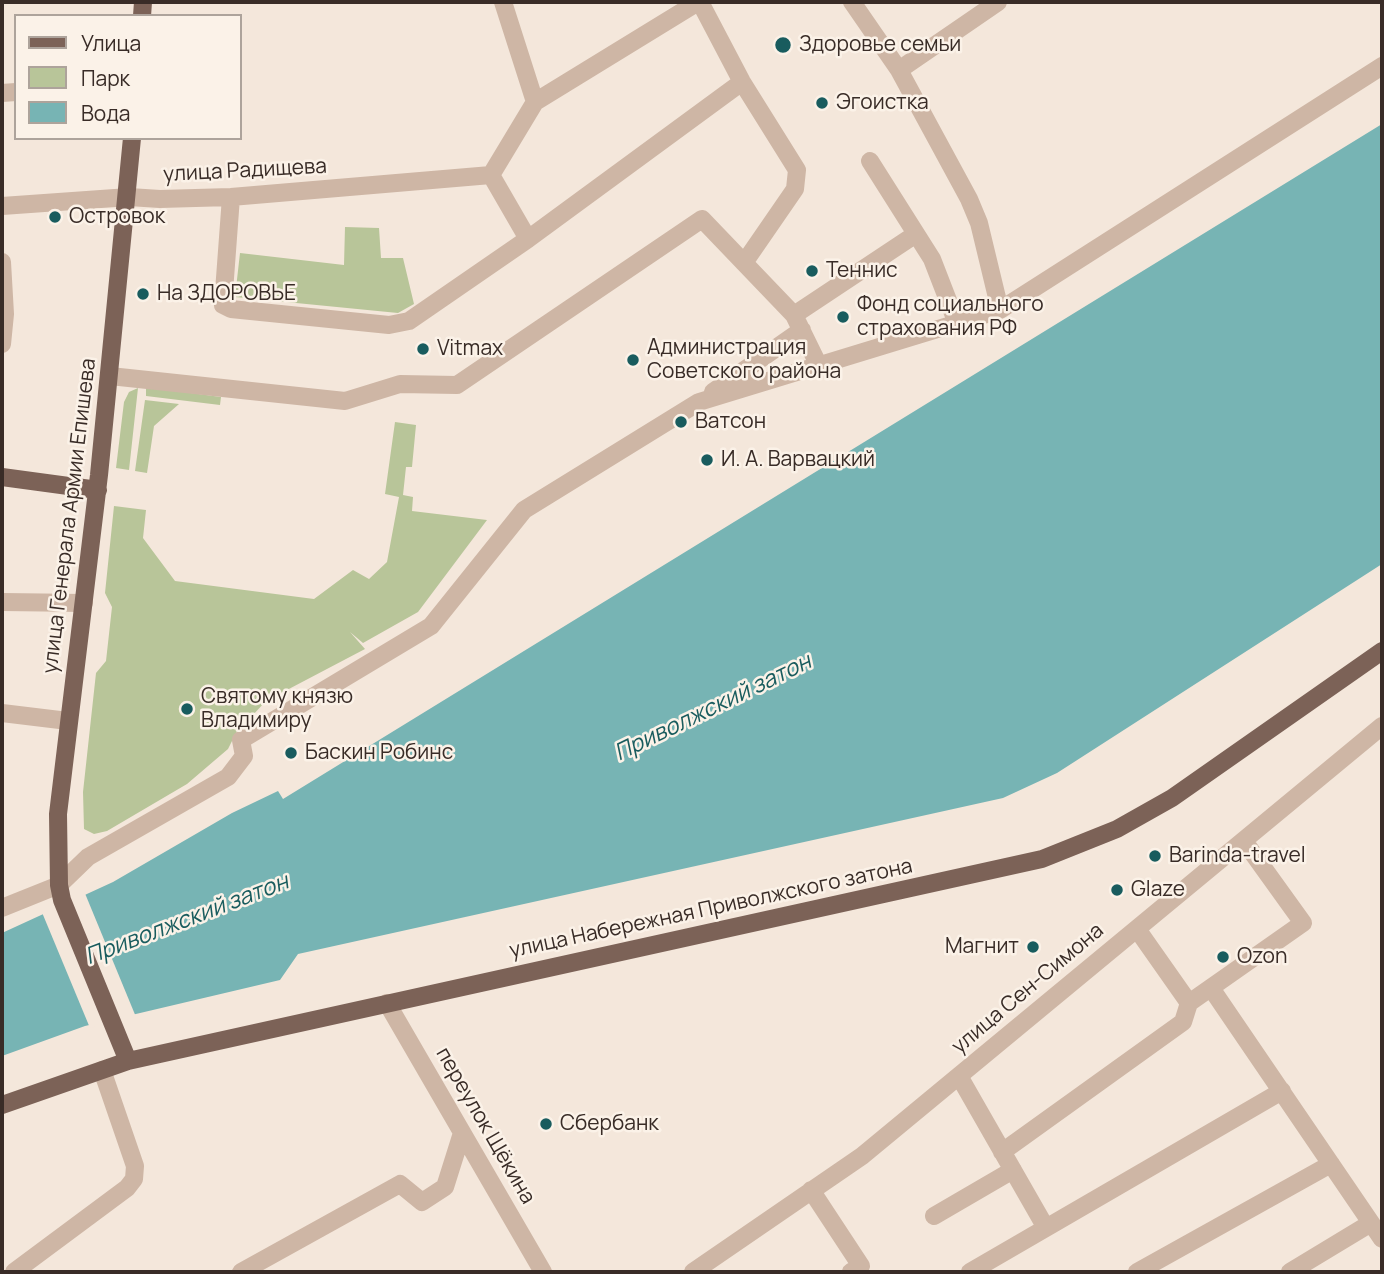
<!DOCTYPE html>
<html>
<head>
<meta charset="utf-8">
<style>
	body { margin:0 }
	#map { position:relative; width:1384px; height:1274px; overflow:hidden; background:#f4e7db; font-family:Manrope,sans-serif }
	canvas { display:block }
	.frame { position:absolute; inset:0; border:4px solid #392c27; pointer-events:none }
	.legend { position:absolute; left:14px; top:14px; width:228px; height:126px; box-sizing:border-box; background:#fbf2e8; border:2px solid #ada39b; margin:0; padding:9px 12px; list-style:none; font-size:21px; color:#392c27 }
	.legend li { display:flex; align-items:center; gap:14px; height:35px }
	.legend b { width:35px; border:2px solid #ada39b }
</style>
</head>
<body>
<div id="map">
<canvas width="1384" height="1274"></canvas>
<div class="frame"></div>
<ul class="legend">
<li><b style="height:9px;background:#7c6257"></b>Улица</li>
<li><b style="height:19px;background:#b8c599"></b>Парк</li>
<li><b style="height:19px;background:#77b4b4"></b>Вода</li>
</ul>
</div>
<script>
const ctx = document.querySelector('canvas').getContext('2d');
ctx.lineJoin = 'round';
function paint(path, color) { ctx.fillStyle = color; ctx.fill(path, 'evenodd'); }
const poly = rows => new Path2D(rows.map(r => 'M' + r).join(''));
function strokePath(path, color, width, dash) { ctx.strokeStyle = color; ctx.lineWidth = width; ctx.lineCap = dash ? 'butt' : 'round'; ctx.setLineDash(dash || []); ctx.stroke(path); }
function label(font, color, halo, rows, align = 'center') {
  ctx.font = font + ' Manrope,sans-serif'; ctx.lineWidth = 5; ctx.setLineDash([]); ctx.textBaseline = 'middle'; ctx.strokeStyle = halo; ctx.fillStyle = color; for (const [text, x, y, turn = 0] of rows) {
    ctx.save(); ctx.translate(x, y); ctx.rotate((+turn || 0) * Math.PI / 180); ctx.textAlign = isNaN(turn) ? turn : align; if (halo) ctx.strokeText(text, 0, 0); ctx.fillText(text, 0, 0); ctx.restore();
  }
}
const green = poly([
	[345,227,379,228,381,258,403,258,414,304,398,313,235,297,240,253,344,265],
	[146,387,221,397,220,405,146,396],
	[138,388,129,470,116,468,124,402,129,392],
	[145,400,179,404,154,426,147,473,135,471],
	[395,422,416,425,412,467,406,467,403,495,413,497,412,511,487,520,418,612,363,643,350,632,365,649,266,701,236,733,228,749,187,784,107,831,94,834,84,829,83,792,96,673,106,661,112,607,105,593,114,506,146,510,143,538,175,581,314,599,353,570,369,579,387,562,399,497,385,494]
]);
const water = poly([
	[1382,124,1382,564,1057,773,1003,798,298,954,280,980,85,1026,2,1056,2,933,113,882,232,813,278,791,283,799]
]);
const pier = poly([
	[84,891,136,1017,90,1028,41,910]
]);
const minor = poly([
	[503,2,535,102,698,2],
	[700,2,742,82,797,170,795,189,744,263],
	[852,2,899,70,969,199,979,223,1000,310],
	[899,70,998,2],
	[2,93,16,92],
	[870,161,932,259,956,321],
	[491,175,535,102],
	[231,197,223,305,231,309,389,325,409,321,528,239,491,175],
	[2,206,129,197,160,199,231,197,491,175],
	[528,239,742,82],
	[2,262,5,314,2,344],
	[818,364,794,315,916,234],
	[110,376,345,401,400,384,457,385,702,219,794,315],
	[713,392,802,330],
	[2,602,84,603],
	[2,713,68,721],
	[2,908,59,885,88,857,228,777,244,756,241,740,431,626,524,510,699,402,1000,310,1382,66],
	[1137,929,1189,1003,1303,923,1244,841],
	[1211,988,1382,1239],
	[387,1003,543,1272],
	[959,1076,1046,1228],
	[1002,1152,1183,1022,1189,1003],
	[811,1190,861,1266,851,1272],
	[934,1216,1013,1170],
	[14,1272,127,1188,134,1179,135,1166,102,1070],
	[241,1272,400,1184,422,1202,445,1187,462,1133],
	[693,1272,862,1156,1382,726],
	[970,1272,1282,1091],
	[1137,1272,1331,1164],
	[1290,1272,1371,1223]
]);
const major = poly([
	[142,16,143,2],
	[2,477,98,490],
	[128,1061,62,900,59,885,58,814,99,475,132,138],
	[2,1105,128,1061,1042,859,1117,829,1172,798,1382,651]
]);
const markers = [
	[783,45,9,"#195c5e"],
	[822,103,7,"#195c5e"],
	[55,217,7,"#195c5e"],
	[812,271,7,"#195c5e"],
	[143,294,7,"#195c5e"],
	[843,317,7,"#195c5e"],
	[423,349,7,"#195c5e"],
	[633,360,7,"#195c5e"],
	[681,422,7,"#195c5e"],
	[707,460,7,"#195c5e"],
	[187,709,7,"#195c5e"],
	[291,753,7,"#195c5e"],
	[1155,856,7,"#195c5e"],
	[1117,890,7,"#195c5e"],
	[1033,947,7,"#195c5e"],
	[1223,957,7,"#195c5e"],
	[546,1124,7,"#195c5e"]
];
const poiNames = [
	["Здоровье семьи",799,45],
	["Эгоистка",836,103],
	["Островок",69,217],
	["Теннис",826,271],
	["На ЗДОРОВЬЕ",157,294],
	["Фонд социального",857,305],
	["страхования РФ",857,329],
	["Администрация",647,348],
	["Советского района",647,372],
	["Vitmax",437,349],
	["Ватсон",695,422],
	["И. А. Варвацкий",721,460],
	["Святому князю",201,697],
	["Владимиру",201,721],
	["Баскин Робинс",305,753],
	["Barinda-travel",1169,856],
	["Glaze",1131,890],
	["Магнит",1019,947,"right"],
	["Ozon",1237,957],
	["Сбербанк",560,1124]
];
const streetNames = [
	["улица Радищева",245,171,-3],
	["улица Генерала Армии Епишева",70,516,-83],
	["улица Набережная Приволжского затона",711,909,-12],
	["улица Сен-Симона",1028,989,-40],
	["переулок Щёкина",485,1126,60]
];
const waterNames = [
	["Приволжский затон",713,708,-26],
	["Приволжский затон",187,920,-21]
];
paint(green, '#b8c599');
paint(water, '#77b4b4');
paint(pier, '#f4e7db');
strokePath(minor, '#ceb6a5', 18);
strokePath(major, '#7c6257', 18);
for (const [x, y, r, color] of markers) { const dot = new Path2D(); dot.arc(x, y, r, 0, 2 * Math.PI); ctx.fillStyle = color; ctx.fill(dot); strokePath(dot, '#fbf2e8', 2.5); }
label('21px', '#392c27', '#fbf2e8', poiNames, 'left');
label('21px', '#392c27', '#fbf2e8', streetNames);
label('italic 23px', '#195c5e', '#fbf2e8', waterNames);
</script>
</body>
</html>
